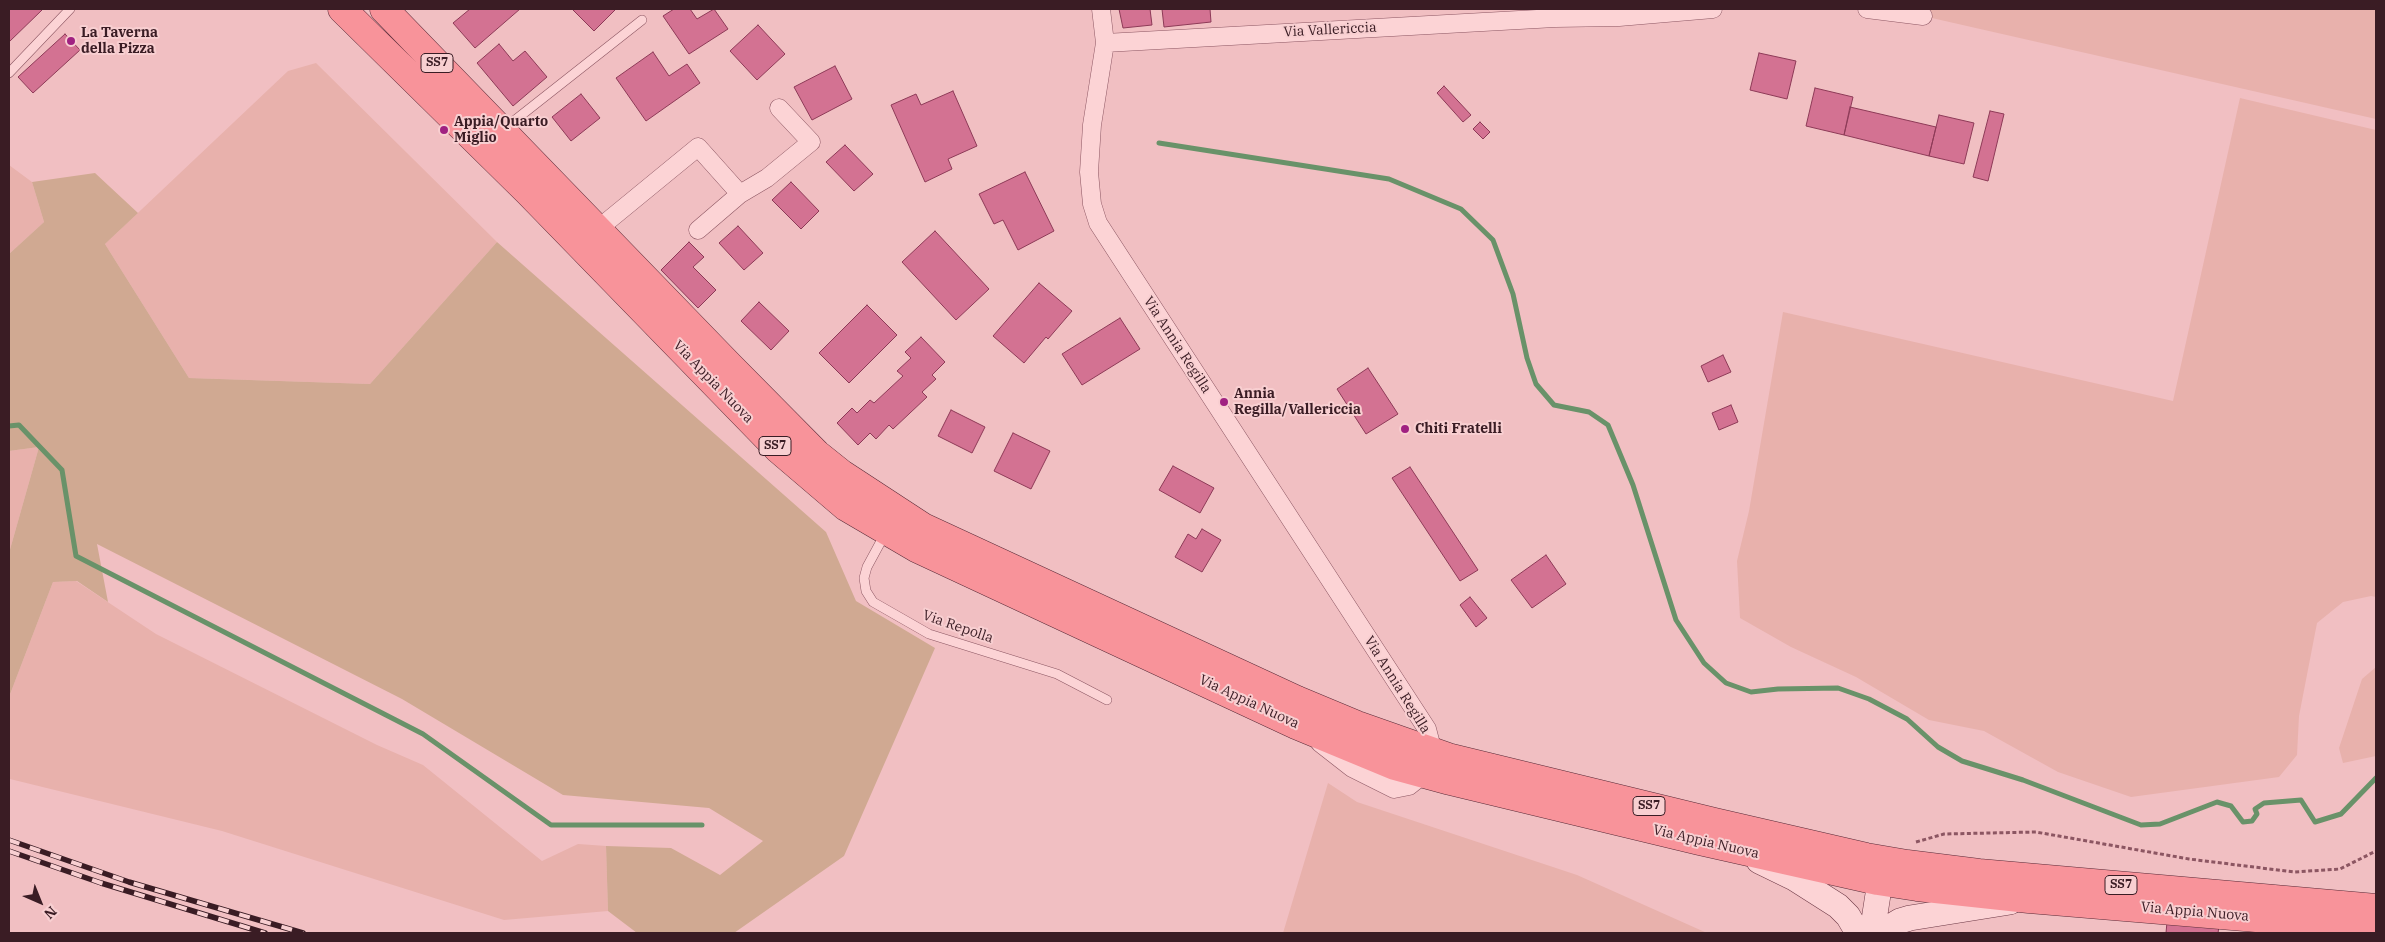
<!DOCTYPE html>
<html>
<head>
<meta charset="utf-8">
<style>
	body { margin:0 }
	#map { position:relative; width:2385px; height:942px; overflow:hidden; background:#f1bfc2; font-family:"IBM Plex Serif",serif }
	canvas { display:block }
	.frame { position:absolute; inset:0; border:10px solid #3a1c24; pointer-events:none }
	.north { position:absolute; left:15px; top:877px; width:50px; height:50px; -webkit-text-stroke:4px #f8cfd1; paint-order:stroke; rotate:136deg; font-size:14px; font-weight:700; line-height:20px; text-align:center; color:#3a1c24 }
	.north::after { content:''; display:block; margin:auto; width:18px; height:22px; background:#3a1c24; clip-path:polygon(50% 0,100% 100%,50% 72%,0 100%) }
</style>
</head>
<body>
<div id="map">
<canvas width="2385" height="942"></canvas>
<div class="frame"></div>
<div class="north">N</div>
</div>
<script>
const ctx = document.querySelector('canvas').getContext('2d');
ctx.lineJoin = 'round';
function paint(path, color) { ctx.fillStyle = color; ctx.fill(path, 'evenodd'); }
const poly = rows => new Path2D(rows.map(r => 'M' + r).join(''));
function strokePath(path, color, width, dash) { ctx.strokeStyle = color; ctx.lineWidth = width; ctx.lineCap = dash ? 'butt' : 'round'; ctx.setLineDash(dash || []); ctx.stroke(path); }
function label(font, color, halo, rows, align = 'center') {
  ctx.font = font + ' "IBM Plex Serif",serif'; ctx.lineWidth = 4; ctx.setLineDash([]); ctx.textBaseline = 'middle'; ctx.strokeStyle = halo; ctx.fillStyle = color; for (const [text, x, y, turn = 0] of rows) {
    ctx.save(); ctx.translate(x, y); ctx.rotate((+turn || 0) * Math.PI / 180); ctx.textAlign = isNaN(turn) ? turn : align; if (halo) ctx.strokeText(text, 0, 0); ctx.fillText(text, 0, 0); ctx.restore();
  }
}
const farmland = poly([
	[1924,9,2376,9,2376,119,1923,16],
	[316,63,497,242,370,384,189,378,105,244,288,71],
	[2240,98,2376,130,2376,597,2371,596,2343,602,2317,623,2299,716,2297,755,2279,777,2131,797,2058,772,1984,731,1929,720,1856,677,1791,647,1740,618,1737,561,1749,511,1783,312,2173,401],
	[9,165,32,182,44,222,9,254],
	[39,447,9,553,9,451],
	[76,581,156,634,377,745,423,765,542,861,578,844,606,846,608,911,504,920,222,831,10,779,9,697,53,582],
	[2376,667,2376,756,2343,763,2339,748,2362,679],
	[1328,783,1357,802,1577,875,1707,933,1283,933]
]);
const green = poly([
	[95,173,138,213,105,244,189,378,370,384,497,242,826,532,856,601,935,648,844,856,734,933,637,933,608,911,606,846,671,848,720,875,763,841,709,808,563,795,402,699,97,544,108,602,77,581,53,582,9,697,9,553,39,447,9,451,9,254,44,222,32,182]
]);
const stream = poly([
	[1159,143,1389,179,1461,209,1493,240,1513,294,1527,358,1536,384,1554,405,1589,412,1608,425,1633,485,1676,620,1704,663,1726,683,1751,692,1778,689,1838,688,1869,699,1907,719,1938,747,1962,761,2023,780,2141,825,2160,824,2217,802,2231,806,2243,822,2252,821,2257,814,2255,809,2264,803,2301,800,2315,822,2341,814,2376,778],
	[9,426,19,425,62,470,76,556,423,734,551,825,702,825]
]);
const building = poly([
	[9,9,41,9,42,10,9,42,9,9],
	[470,9,520,9,475,48,453,23,470,9],
	[572,9,616,9,594,31,572,9],
	[674,9,690,9,697,19,714,9,728,29,689,54,663,16,674,9],
	[1119,9,1150,9,1152,25,1123,28,1119,9],
	[1162,9,1210,9,1211,22,1164,27,1162,9],
	[758,25,785,54,757,80,730,51,758,25],
	[65,34,80,50,33,93,18,77,65,34],
	[499,44,513,61,525,51,547,77,513,106,477,63,499,44],
	[653,52,669,76,687,64,700,83,646,121,616,78,653,52],
	[1759,53,1796,61,1787,99,1750,90,1759,53],
	[835,66,852,99,812,120,794,87,835,66],
	[1444,86,1471,115,1463,122,1437,93,1444,86],
	[1815,88,1853,97,1844,135,1806,126,1815,88],
	[953,91,977,146,948,159,952,169,925,182,891,105,916,94,921,105,953,91],
	[581,94,600,118,571,141,552,117,581,94],
	[1850,107,1936,127,1929,156,1844,135,1850,107],
	[1990,111,2004,114,1988,181,1973,177,1990,111],
	[1939,115,1974,123,1964,164,1929,156,1939,115],
	[1480,122,1490,132,1483,139,1473,129,1480,122],
	[845,145,873,174,854,191,826,162,845,145],
	[1025,172,1054,231,1018,250,1003,220,994,224,979,194,1025,172],
	[791,182,819,211,801,229,772,200,791,182],
	[738,226,763,253,744,270,719,243,738,226],
	[935,231,989,289,956,320,902,262,935,231],
	[689,242,704,257,693,267,716,290,698,308,661,270,689,242],
	[1039,283,1072,311,1048,339,1046,337,1024,363,993,336,1039,283],
	[759,302,789,331,771,350,741,321,759,302],
	[867,305,897,335,849,383,819,353,867,305],
	[1120,318,1140,349,1082,385,1062,354,1120,318],
	[921,337,945,362,932,375,936,379,922,392,927,397,893,429,889,425,876,439,870,433,858,445,837,423,852,408,857,413,870,400,874,403,903,376,897,371,911,358,905,352,921,337],
	[1723,355,1731,372,1708,382,1701,366,1723,355],
	[1368,368,1398,414,1366,434,1337,389,1368,368],
	[1731,405,1738,422,1719,430,1712,413,1731,405],
	[951,410,985,427,972,453,938,436,951,410],
	[1013,433,1050,451,1031,489,994,471,1013,433],
	[1173,466,1214,488,1200,513,1159,490,1173,466],
	[1410,467,1478,570,1460,581,1392,478,1410,467],
	[1202,529,1221,540,1202,572,1175,557,1188,534,1196,539,1202,529],
	[1546,555,1566,584,1532,608,1511,580,1546,555],
	[1470,597,1487,618,1476,627,1460,605,1470,597],
	[2167,922,2219,926,2218,933,2166,933,2167,922]
]);
const path = poly([
	[1916,842,1944,834,2036,832,2189,859,2294,872,2340,869,2376,851]
]);
const lane = poly([
	[9,73,70,9],
	[505,128,642,20],
	[886,532,867,567,864,578,866,591,873,602,929,634,1057,674,1107,700]
]);
const street = poly([
	[1101,9,1105,43,1092,125,1089,172,1092,204,1098,223,1427,729,1433,752,1432,763,1424,774,1409,786,1394,789,1352,768,1320,743],
	[1867,9,1923,16],
	[1105,43,1555,18,1619,17,1713,9],
	[740,194,767,178,811,142,779,108],
	[598,229,698,147,740,194,698,230]
]);
const secondary = poly([
	[1759,861,1794,878,1838,906,1848,916,1858,933],
	[1871,863,1879,888,1872,933],
	[1880,933,1900,921,1910,918,2010,902]
]);
const primary = poly([
	[342,9,528,192,778,449,846,507,916,548,1296,725,1395,766,1450,781,1699,841,1878,881,1917,887,2029,899,2376,928],
	[384,9,728,364,817,454,842,474,923,527,1297,700,1357,725,1448,757,1715,822,1866,857,1907,864,1979,873,2376,908]
]);
const rail = poly([
	[9,840,129,882,303,933],
	[9,851,101,883,265,933]
]);
const markers = [
	[71,41,5,"#a02181"],
	[444,130,5,"#a02181"],
	[1224,402,5,"#a02181"],
	[1405,429,5,"#a02181"]
];
const shields = [
	[437,63,32],
	[775,446,32],
	[1649,806,32],
	[2121,885,32]
];
const shieldNames = [
	["SS7",437,63],
	["SS7",775,446],
	["SS7",1649,806],
	["SS7",2121,885]
];
const streetNames = [
	["Via Vallericcia",1330,30,-3],
	["Via Annia Regilla",1177,345,57],
	["Via Appia Nuova",713,382,46],
	["Via Repolla",958,627,19],
	["Via Annia Regilla",1397,685,58],
	["Via Appia Nuova",1249,702,25],
	["Via Appia Nuova",1706,842,13],
	["Via Appia Nuova",2195,912,5]
];
const poiNames = [
	["La Taverna",81,33],
	["della Pizza",81,49],
	["Appia/Quarto",454,122],
	["Miglio",454,138],
	["Annia",1234,394],
	["Regilla/Vallericcia",1234,410],
	["Chiti Fratelli",1415,429]
];
paint(farmland, '#e8b1ac');
paint(green, '#d0a992');
strokePath(stream, '#699269', 5);
paint(building, '#d37292');
strokePath(building, '#8d3a57', 1);
strokePath(lane, '#8c5662', 10);
strokePath(street, '#8c5662', 19);
strokePath(secondary, '#6d3946', 26);
strokePath(primary, '#592b38', 29);
strokePath(path, '#8c5662', 3, [4, 2.5]);
strokePath(lane, '#fcd3d5', 9);
strokePath(street, '#fcd3d5', 18);
strokePath(secondary, '#fcd3d5', 25);
strokePath(primary, '#f8939a', 28);
strokePath(rail, '#3a1c24', 5.5);
strokePath(rail, '#f8cfd1', 4, [11]);
for (const [x, y, r, color] of markers) { const dot = new Path2D(); dot.arc(x, y, r, 0, 2 * Math.PI); ctx.fillStyle = color; ctx.fill(dot); strokePath(dot, '#f8cfd1', 2); }
for (const [x, y, w] of shields) { const box = new Path2D(); box.roundRect(x - w / 2, y - 9.5, w, 19, 4); ctx.fillStyle = '#f8cfd1'; ctx.fill(box); strokePath(box, '#3a1c24', 1); }
label('bold 12px', '#3a1c24', null, shieldNames);
label('14px', '#3a1c24', '#f8cfd1', streetNames);
label('bold 14px', '#3a1c24', '#f8cfd1', poiNames, 'left');
</script>
</body>
</html>
